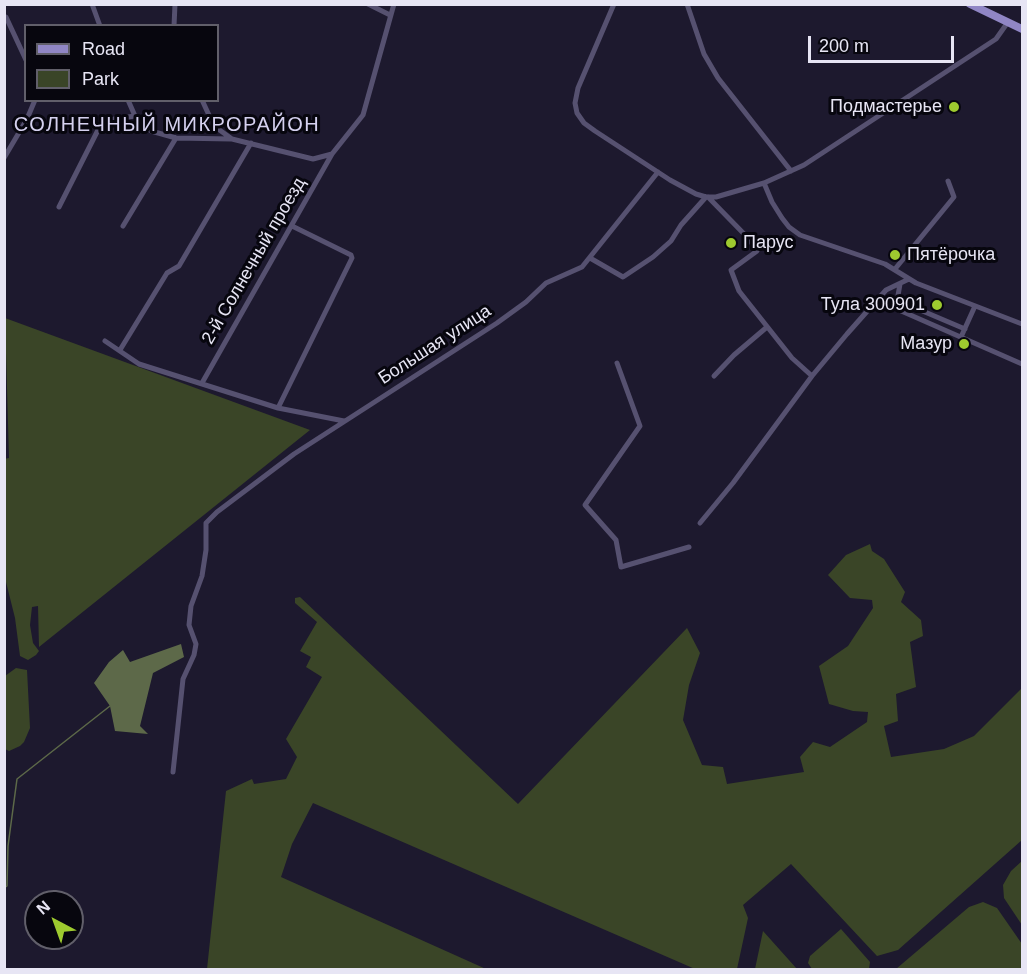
<!DOCTYPE html>
<html>
<head>
<meta charset="utf-8">
<style>
	body { margin:0 }
	#map { position:relative; width:1027px; height:974px; overflow:hidden; background:#1d192e; font-family:Helvetica,sans-serif }
	canvas { display:block }
	.frame { position:absolute; inset:0; border:6px solid #e7e5f4; pointer-events:none }
	.legend { position:absolute; left:24px; top:24px; width:195px; height:78px; box-sizing:border-box; background:#07060e; border:2px solid #615f6a; margin:0; padding:8px 10px; list-style:none; font-size:18px; color:#e7e5f4 }
	.legend li { display:flex; align-items:center; gap:12px; height:30px }
	.legend b { width:30px; border:2px solid #615f6a }
	.north { position:absolute; left:24px; top:890px; width:60px; height:60px; box-sizing:border-box; background:#07060e; border:2px solid #615f6a; border-radius:50%; rotate:319deg; font-size:16px; font-weight:700; line-height:24px; text-align:center; color:#e7e5f4 }
	.north::after { content:''; display:block; margin:auto; width:21px; height:27px; background:#9eca2f; clip-path:polygon(50% 0,100% 100%,50% 72%,0 100%) }
	.scale { position:absolute; left:808px; top:36px; width:146px; height:27px; box-sizing:border-box; border:3px solid #e7e5f4; border-top:0; padding-left:8px; font-size:18px; line-height:21px; white-space:nowrap; color:#e7e5f4; -webkit-text-stroke:4px #07060e; paint-order:stroke }
</style>
</head>
<body>
<div id="map">
<canvas width="1027" height="974"></canvas>
<div class="frame"></div>
<ul class="legend">
<li><b style="height:8px;background:#9086c5"></b>Road</li>
<li><b style="height:16px;background:#3a4527"></b>Park</li>
</ul>
<div class="north">N</div>
<div class="scale">200 m</div>
</div>
<script>
const ctx = document.querySelector('canvas').getContext('2d');
ctx.lineJoin = 'round';
function paint(path, color) { ctx.fillStyle = color; ctx.fill(path, 'evenodd'); }
const poly = rows => new Path2D(rows.map(r => 'M' + r).join(''));
function strokePath(path, color, width, dash) { ctx.strokeStyle = color; ctx.lineWidth = width; ctx.lineCap = dash ? 'butt' : 'round'; ctx.setLineDash(dash || []); ctx.stroke(path); }
function label(font, color, halo, rows, align = 'center') {
  ctx.font = font + ' Helvetica,sans-serif'; ctx.lineWidth = 6; ctx.setLineDash([]); ctx.textBaseline = 'middle'; ctx.strokeStyle = halo; ctx.fillStyle = color; for (const [text, x, y, turn = 0] of rows) {
    ctx.save(); ctx.translate(x, y); ctx.rotate((+turn || 0) * Math.PI / 180); ctx.textAlign = isNaN(turn) ? turn : align; if (halo) ctx.strokeText(text, 0, 0); ctx.fillText(text, 0, 0); ctx.restore();
  }
}
const green = poly([
	[5,318,310,430,39,647,38,606,32,607,30,625,33,643,39,651,36,655,28,660,20,656,15,618,5,578,4,459,9,458],
	[870,544,872,551,884,559,905,592,901,602,921,620,923,636,910,642,916,687,896,694,898,721,884,726,891,757,944,749,974,736,1022,688,1022,840,898,950,877,956,791,864,743,905,748,918,737,969,695,969,313,803,292,844,281,877,486,969,207,969,226,791,252,779,254,784,286,779,297,757,286,739,322,677,306,667,311,657,300,651,317,622,295,603,295,598,300,597,518,804,687,628,700,653,689,685,683,720,702,765,723,767,727,784,804,772,800,757,813,742,830,747,867,722,868,712,853,711,829,704,819,666,848,646,873,608,872,600,850,598,828,575,846,555],
	[16,668,27,670,30,728,24,742,20,746,9,751,5,749,5,676],
	[1022,861,1022,925,1004,898,1003,885,1011,871],
	[983,902,997,908,1022,944,1022,969,896,969,969,907],
	[841,929,870,962,869,969,812,969,808,963,810,956],
	[763,931,797,969,755,969]
]);
const water = poly([
	[181,644,184,657,153,673,140,726,148,734,115,731,110,706,94,683,109,662,123,650,130,662]
]);
const stream = poly([
	[4,888,7,886,8,846,17,779,110,706]
]);
const minor = poly([
	[92,4,100,26],
	[368,4,390,15],
	[614,4,578,88,575,103,577,113,584,123,595,131,670,180,696,194,706,197,716,197,764,183,804,165,996,39,1008,22],
	[687,4,704,54,718,78,791,171],
	[6,17,26,60],
	[174,26,175,4],
	[128,100,135,116,151,131,176,138,231,139],
	[202,100,214,126,232,139,313,159,332,154,363,115,394,4],
	[4,158,27,119,35,100],
	[764,183,772,202,782,218,789,227,800,235,885,264,916,283,1022,324],
	[708,197,749,239,757,251,731,270,739,291,792,358,812,376],
	[59,207,98,130,105,122,114,119,135,116],
	[123,226,176,138],
	[590,258,623,277,653,257,671,241,681,225,706,197],
	[895,269,954,197,948,181],
	[900,284,896,307,899,310,1022,364],
	[899,301,965,329],
	[961,337,975,306],
	[105,341,139,364,278,408,344,421],
	[120,350,167,273,179,266,251,143],
	[617,363,640,426,585,505,616,540,621,567,689,547],
	[714,376,734,355,767,327],
	[202,383,332,154],
	[278,408,352,258,351,255,292,226],
	[700,523,733,483,812,376,847,334,886,290,909,279],
	[173,772,183,679,194,655,196,644,189,625,191,606,202,576,206,550,206,523,217,512,294,454,497,323,526,302,546,283,582,267,658,172]
]);
const primary = poly([
	[970,4,1022,29]
]);
const markers = [
	[954,107,6,"#9eca2f"],
	[731,243,6,"#9eca2f"],
	[895,255,6,"#9eca2f"],
	[937,305,6,"#9eca2f"],
	[964,344,6,"#9eca2f"]
];
const poiNames = [
	["Подмастерье",942,107],
	["Парус",743,243,"left"],
	["Пятёрочка",907,255,"left"],
	["Тула 300901",925,305],
	["Мазур",952,344]
];
const streetNames = [
	["2-й Солнечный проезд",254,261,-60],
	["Большая улица",435,345,-33]
];
const neighbourhoodNames = [
	["СОЛНЕЧНЫЙ МИКРОРАЙОН",167,125]
];
paint(green, '#3a4527');
paint(water, '#5d6949');
strokePath(stream, '#5d6949', 1.5);
strokePath(minor, '#565170', 5);
strokePath(primary, '#9086c5', 8);
for (const [x, y, r, color] of markers) { const dot = new Path2D(); dot.arc(x, y, r, 0, 2 * Math.PI); ctx.fillStyle = color; ctx.fill(dot); strokePath(dot, '#07060e', 2); }
label('18px', '#e7e5f4', '#07060e', poiNames, 'right');
label('18px', '#e7e5f4', '#07060e', streetNames);
ctx.letterSpacing = '1.5px';
label('20px', '#d5d1ef', '#07060e', neighbourhoodNames);
ctx.letterSpacing = '0px';
</script>
</body>
</html>
